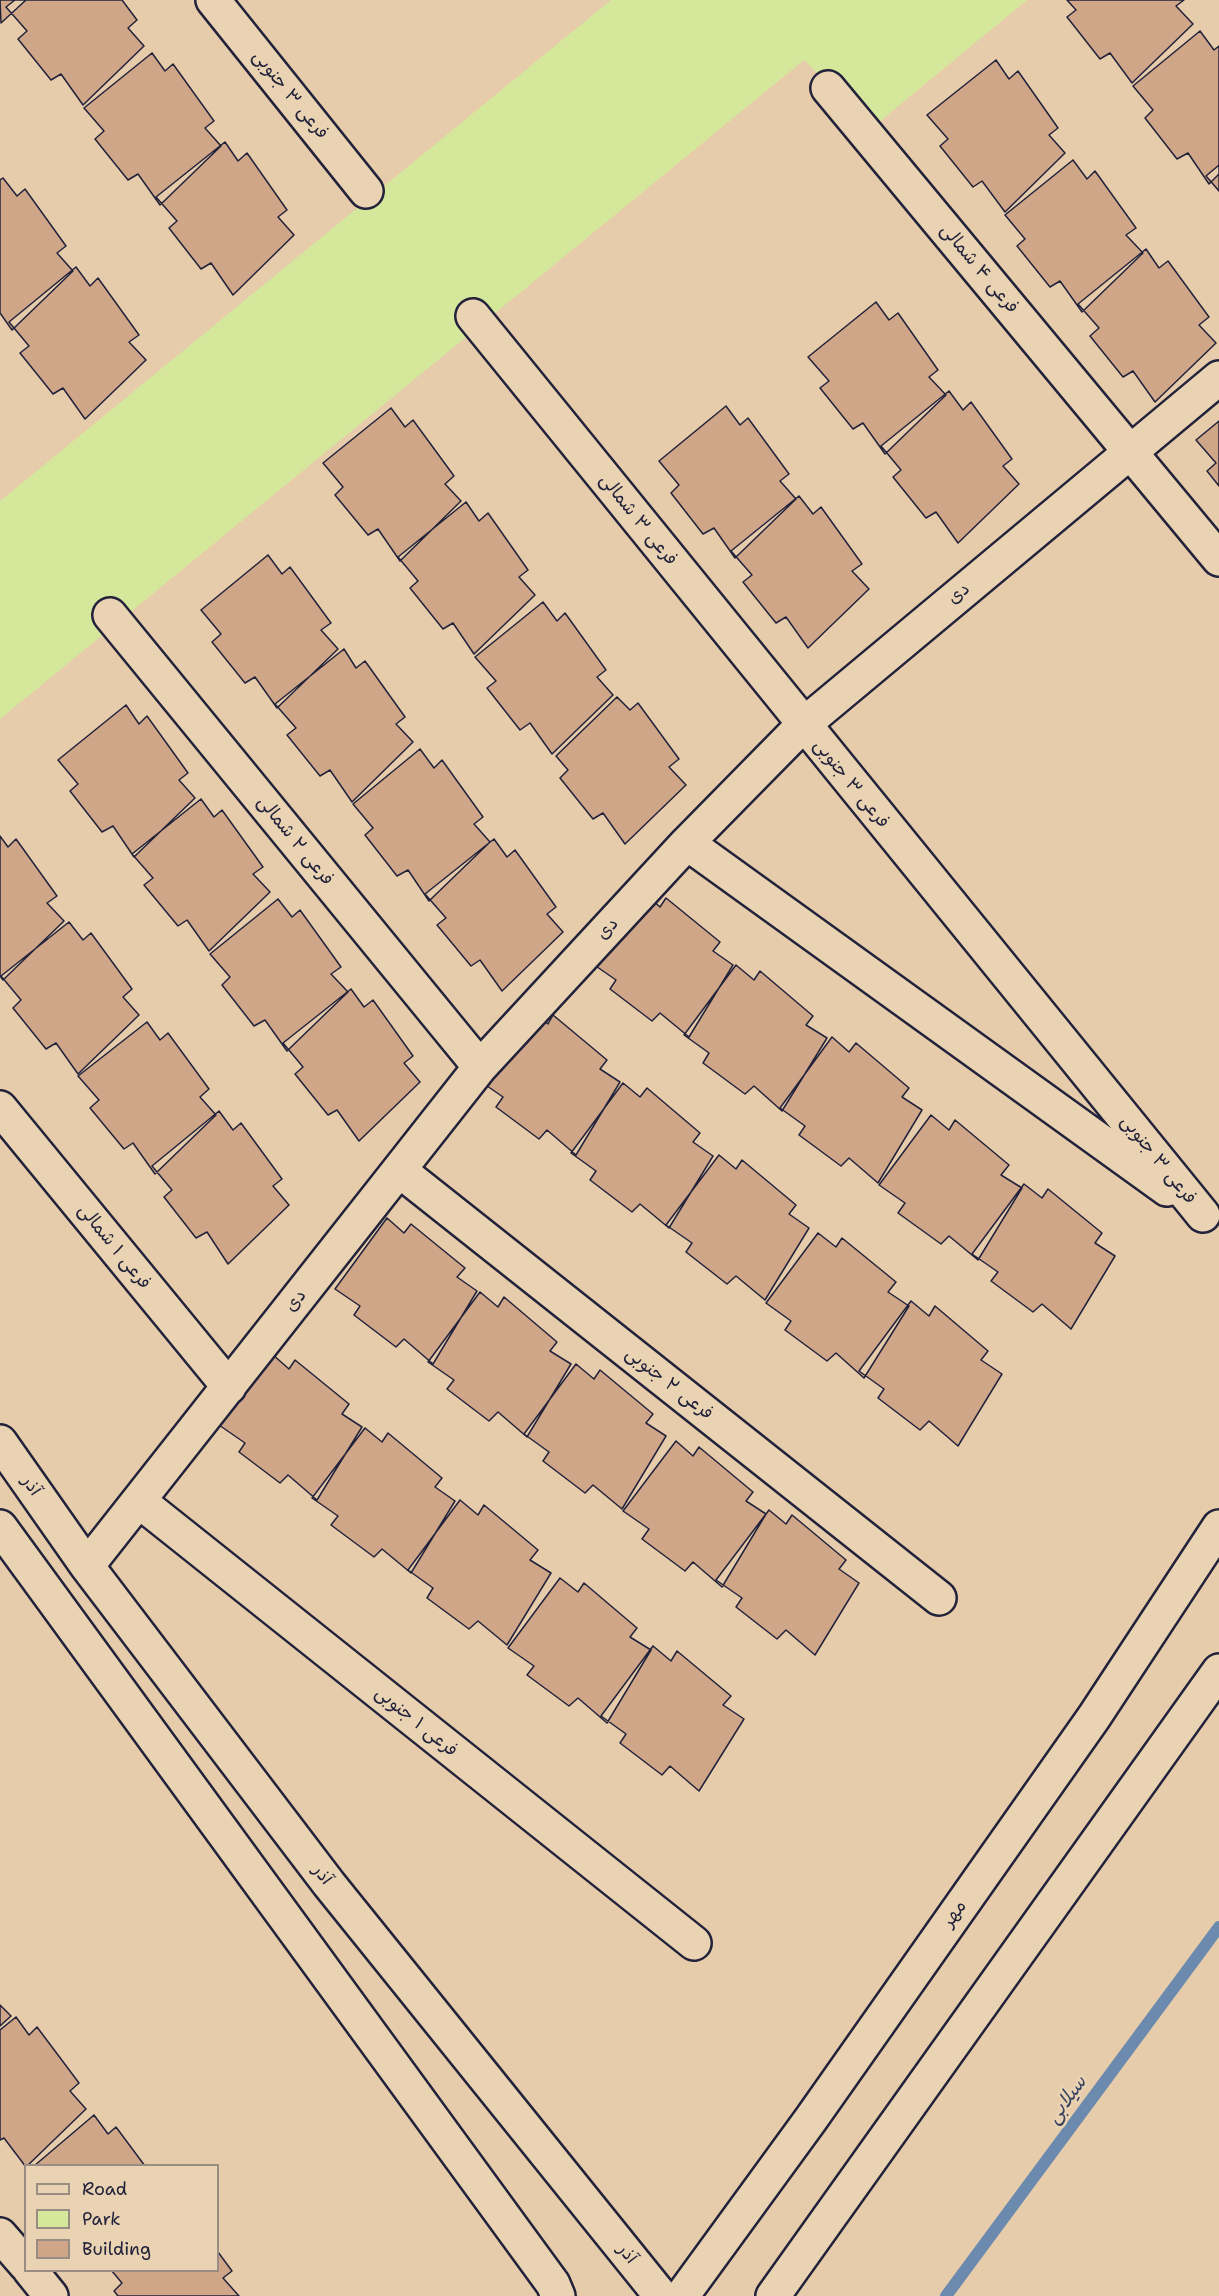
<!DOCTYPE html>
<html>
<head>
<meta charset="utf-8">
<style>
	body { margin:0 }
	#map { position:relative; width:1219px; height:2296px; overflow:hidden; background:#e6ccab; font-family:"Shantell Sans",sans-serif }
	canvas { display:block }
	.legend { position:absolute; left:24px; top:2164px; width:195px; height:108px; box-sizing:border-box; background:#e9d3b2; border:2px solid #998c82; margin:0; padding:8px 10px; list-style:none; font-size:18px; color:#22223b }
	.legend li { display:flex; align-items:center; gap:12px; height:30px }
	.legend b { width:30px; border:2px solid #998c82 }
</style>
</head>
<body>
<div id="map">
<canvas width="1219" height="2296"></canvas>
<ul class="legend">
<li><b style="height:8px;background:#e9d3b2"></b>Road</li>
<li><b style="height:16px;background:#d5e79b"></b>Park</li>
<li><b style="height:16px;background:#d0a688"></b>Building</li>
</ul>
</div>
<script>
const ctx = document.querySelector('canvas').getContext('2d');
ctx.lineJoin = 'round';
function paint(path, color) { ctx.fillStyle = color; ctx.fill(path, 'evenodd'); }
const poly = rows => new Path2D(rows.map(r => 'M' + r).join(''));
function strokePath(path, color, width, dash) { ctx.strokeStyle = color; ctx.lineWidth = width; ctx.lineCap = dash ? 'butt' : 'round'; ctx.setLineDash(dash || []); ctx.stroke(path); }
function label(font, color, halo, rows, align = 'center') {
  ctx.font = font + ' "Shantell Sans","Playpen Sans Arabic",sans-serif'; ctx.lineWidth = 5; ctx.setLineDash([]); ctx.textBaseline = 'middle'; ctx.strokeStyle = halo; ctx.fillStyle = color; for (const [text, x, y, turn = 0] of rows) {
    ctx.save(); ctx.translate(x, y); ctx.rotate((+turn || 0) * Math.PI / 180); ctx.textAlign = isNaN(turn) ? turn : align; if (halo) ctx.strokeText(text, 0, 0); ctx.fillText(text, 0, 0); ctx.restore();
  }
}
const green = poly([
	[611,0,1027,0,873,127,804,60,0,719,0,501]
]);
const stream = poly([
	[946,2296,1219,1927]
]);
const building = poly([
	[0,0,26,0,1,23,0,0],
	[15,0,122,0,137,20,128,28,144,46,83,105,61,74,51,80,18,39,27,31,6,7,15,0],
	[1067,0,1184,0,1176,6,1193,24,1132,83,1110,53,1100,59,1067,17,1076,10,1067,0],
	[1200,31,1214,50,1219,46,1219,174,1209,184,1188,153,1177,159,1145,118,1153,110,1133,86,1200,31],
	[152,53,165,71,173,64,214,121,205,128,221,146,160,205,138,174,128,180,95,139,104,131,84,108,152,53],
	[996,60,1009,79,1018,71,1058,128,1049,135,1065,153,1005,212,982,181,973,187,940,146,948,139,927,115,996,60],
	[225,142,238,161,247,153,287,210,278,217,294,235,233,295,211,263,201,269,169,228,177,221,156,197,225,142],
	[1073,160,1087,179,1095,171,1136,228,1126,235,1143,253,1082,312,1060,281,1050,287,1017,246,1025,239,1005,215,1073,160],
	[1219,165,1219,191,1206,176,1219,165],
	[3,178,17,196,25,189,66,246,57,253,73,271,12,330,0,313,0,180,3,178],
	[1146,249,1159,268,1168,261,1209,317,1199,325,1216,343,1155,402,1133,371,1123,377,1090,336,1099,328,1078,304,1146,249],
	[76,267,90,286,98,278,139,335,129,342,146,360,85,419,63,388,53,394,20,353,29,346,9,322,76,267],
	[876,302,889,320,898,313,938,370,929,377,946,395,885,454,863,423,853,429,820,388,829,381,808,357,876,302],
	[949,391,963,410,971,402,1012,459,1003,466,1019,484,958,543,936,512,926,518,893,477,901,470,881,446,949,391],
	[726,406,740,425,748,418,789,474,780,481,796,499,735,558,714,528,703,534,671,493,679,485,659,461,726,406],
	[391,408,405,427,413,420,454,476,445,484,461,501,400,561,378,529,368,535,335,495,343,487,323,463,391,408],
	[1219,421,1219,486,1207,471,1216,463,1196,440,1219,421],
	[799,496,813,514,821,507,862,564,852,571,869,589,808,648,786,617,776,623,743,582,752,575,731,551,799,496],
	[466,502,479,521,488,513,528,570,519,577,535,595,474,654,453,623,443,629,410,588,418,581,398,557,466,502],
	[268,555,282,574,290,567,331,623,321,630,338,649,277,708,255,677,245,683,212,642,221,634,201,610,268,555],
	[543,602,557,621,565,613,606,670,597,677,613,695,552,754,530,723,520,730,487,688,496,681,475,657,543,602],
	[344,649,356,668,365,661,405,717,396,724,413,742,352,802,330,770,320,776,287,735,296,728,275,704,344,649],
	[617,697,630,710,638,703,679,759,669,767,686,785,625,844,603,813,593,819,560,778,568,770,556,756,617,697],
	[126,705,139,724,147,716,188,773,179,780,195,798,134,857,113,826,102,832,70,791,78,784,58,760,126,705],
	[420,749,434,768,442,760,483,817,474,824,490,842,429,901,408,870,397,876,365,835,373,828,353,804,420,749],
	[201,799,214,817,222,810,263,867,253,874,270,892,209,951,187,920,178,926,144,885,153,878,132,854,201,799],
	[0,836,8,847,16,839,57,896,47,903,64,921,3,980,0,976,0,836],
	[494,839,507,857,515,850,556,907,547,914,563,932,502,991,480,960,471,966,437,925,446,918,425,894,494,839],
	[646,894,660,907,666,898,720,942,713,951,733,965,689,1037,660,1013,652,1021,610,989,616,980,590,962,646,894],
	[278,899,292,917,300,910,341,967,331,974,348,992,287,1051,265,1020,254,1026,222,985,230,977,210,954,278,899],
	[69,922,83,940,91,933,132,989,123,997,139,1015,78,1074,56,1043,46,1049,13,1008,21,1000,1,976,69,922],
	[736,965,754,980,760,971,813,1016,806,1025,827,1038,782,1111,754,1086,745,1094,703,1063,709,1053,684,1035,736,965],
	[351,989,364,1007,373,1000,413,1056,404,1063,420,1082,359,1141,337,1110,328,1115,295,1074,303,1067,283,1043,351,989],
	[535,1013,548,1024,553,1015,607,1060,600,1069,620,1082,576,1155,547,1130,539,1139,496,1107,503,1097,477,1079,535,1013],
	[147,1022,160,1040,168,1033,209,1089,200,1097,216,1115,155,1174,133,1143,124,1149,90,1108,99,1100,78,1076,147,1022],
	[832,1037,849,1052,856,1043,909,1088,902,1097,922,1110,878,1183,849,1158,841,1166,799,1135,805,1126,780,1108,832,1037],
	[623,1083,640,1097,647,1088,700,1133,693,1142,713,1156,669,1228,640,1204,632,1212,590,1180,596,1171,571,1153,623,1083],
	[219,1111,233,1130,241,1123,282,1179,273,1186,289,1205,228,1264,207,1232,196,1238,164,1197,172,1190,152,1166,219,1111],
	[931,1115,949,1130,955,1120,1009,1165,1001,1175,1022,1188,978,1260,949,1236,941,1244,898,1213,905,1203,879,1185,931,1115],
	[719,1155,736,1169,742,1160,796,1205,789,1214,809,1228,765,1300,736,1276,727,1284,686,1252,692,1243,666,1225,719,1155],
	[1024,1184,1042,1198,1048,1189,1102,1233,1095,1243,1115,1256,1071,1329,1042,1304,1033,1312,991,1281,998,1272,972,1254,1024,1184],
	[387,1218,404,1233,411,1224,465,1268,457,1277,477,1291,433,1364,404,1339,396,1347,354,1315,360,1306,335,1289,387,1218],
	[818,1233,836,1247,842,1238,896,1282,888,1292,909,1306,864,1378,836,1353,827,1361,785,1330,791,1321,766,1303,818,1233],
	[480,1292,498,1307,504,1297,557,1342,550,1351,571,1364,527,1437,498,1412,489,1421,447,1389,454,1380,428,1362,480,1292],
	[911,1301,929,1316,935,1306,988,1351,981,1360,1002,1374,958,1446,929,1421,920,1430,878,1398,884,1389,859,1371,911,1301],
	[272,1354,289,1369,295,1360,349,1404,342,1414,362,1427,317,1500,288,1475,280,1483,239,1452,245,1443,219,1425,272,1354],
	[576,1364,594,1379,600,1370,653,1414,646,1423,666,1436,622,1509,593,1485,585,1493,543,1461,549,1452,524,1434,576,1364],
	[365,1428,382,1442,388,1433,442,1478,435,1487,455,1501,411,1573,382,1549,374,1557,331,1525,338,1516,312,1498,365,1428],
	[676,1441,693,1456,699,1447,753,1492,746,1501,766,1514,722,1587,693,1562,685,1571,642,1539,649,1529,623,1511,676,1441],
	[460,1500,478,1515,484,1505,538,1550,530,1560,551,1573,507,1645,478,1621,469,1629,427,1598,433,1588,408,1570,460,1500],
	[769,1510,786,1524,792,1515,846,1560,839,1569,859,1583,815,1655,786,1630,777,1639,736,1607,742,1598,716,1580,769,1510],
	[560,1578,578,1592,584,1583,637,1628,630,1637,651,1650,607,1723,578,1698,569,1706,527,1675,534,1666,508,1648,560,1578],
	[653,1646,671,1661,677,1651,731,1696,723,1705,744,1719,699,1791,670,1766,662,1775,620,1743,626,1734,601,1716,653,1646],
	[0,2005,11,2016,0,2026,0,2005],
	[16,2017,29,2035,37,2027,79,2083,70,2091,86,2109,26,2167,4,2138,0,2140,0,2030,16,2017],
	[94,2115,108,2134,116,2127,145,2166,34,2166,94,2115],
	[218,2252,232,2271,223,2278,239,2296,118,2296,114,2291,122,2283,111,2270,218,2270,218,2252]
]);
const minor = poly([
	[213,0,366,191],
	[828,88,1219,559],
	[473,316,1203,1215],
	[110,615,480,1067],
	[687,843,1167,1189],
	[0,1108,229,1387],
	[399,1170,939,1598],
	[0,1442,87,1566,329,1884,661,2296],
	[139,1501,694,1943],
	[0,1527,553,2284,558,2296],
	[87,1566,480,1067,687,843,803,725,1219,378],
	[0,2235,26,2265],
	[30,2270,51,2296],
	[682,2296,811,2119,1094,1717,1219,1527],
	[773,2296,1219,1671]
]);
const streetNames = [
	["فرعی ۳ جنوبی",290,95,51],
	["فرعی ۴ شمالی",979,269,50],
	["فرعی ۳ شمالی",638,520,51],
	["دی",959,594,-40],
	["فرعی ۳ جنوبی",851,784,51],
	["فرعی ۲ شمالی",295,841,51],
	["دی",608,929,-47],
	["فرعی ۳ جنوبی",1158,1160,51],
	["فرعی ۱ شمالی",114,1247,51],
	["دی",296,1301,-52],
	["فرعی ۲ جنوبی",669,1384,38],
	["آذر",31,1486,55],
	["فرعی ۱ جنوبی",416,1722,39],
	["آذر",322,1875,52],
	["مهر",955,1914,-55],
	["آذر",627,2254,51]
];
const waterNames = [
	["سیلابی",1067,2100,-54]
];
paint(green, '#d5e79b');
strokePath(stream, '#6c8aae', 12);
paint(building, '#d0a688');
strokePath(building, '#22223b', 1.5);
strokePath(minor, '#22223b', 38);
strokePath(minor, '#e9d3b2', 33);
label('18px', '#22223b', '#e9d3b2', streetNames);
label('italic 20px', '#3b4561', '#e9d3b2', waterNames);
</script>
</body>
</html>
